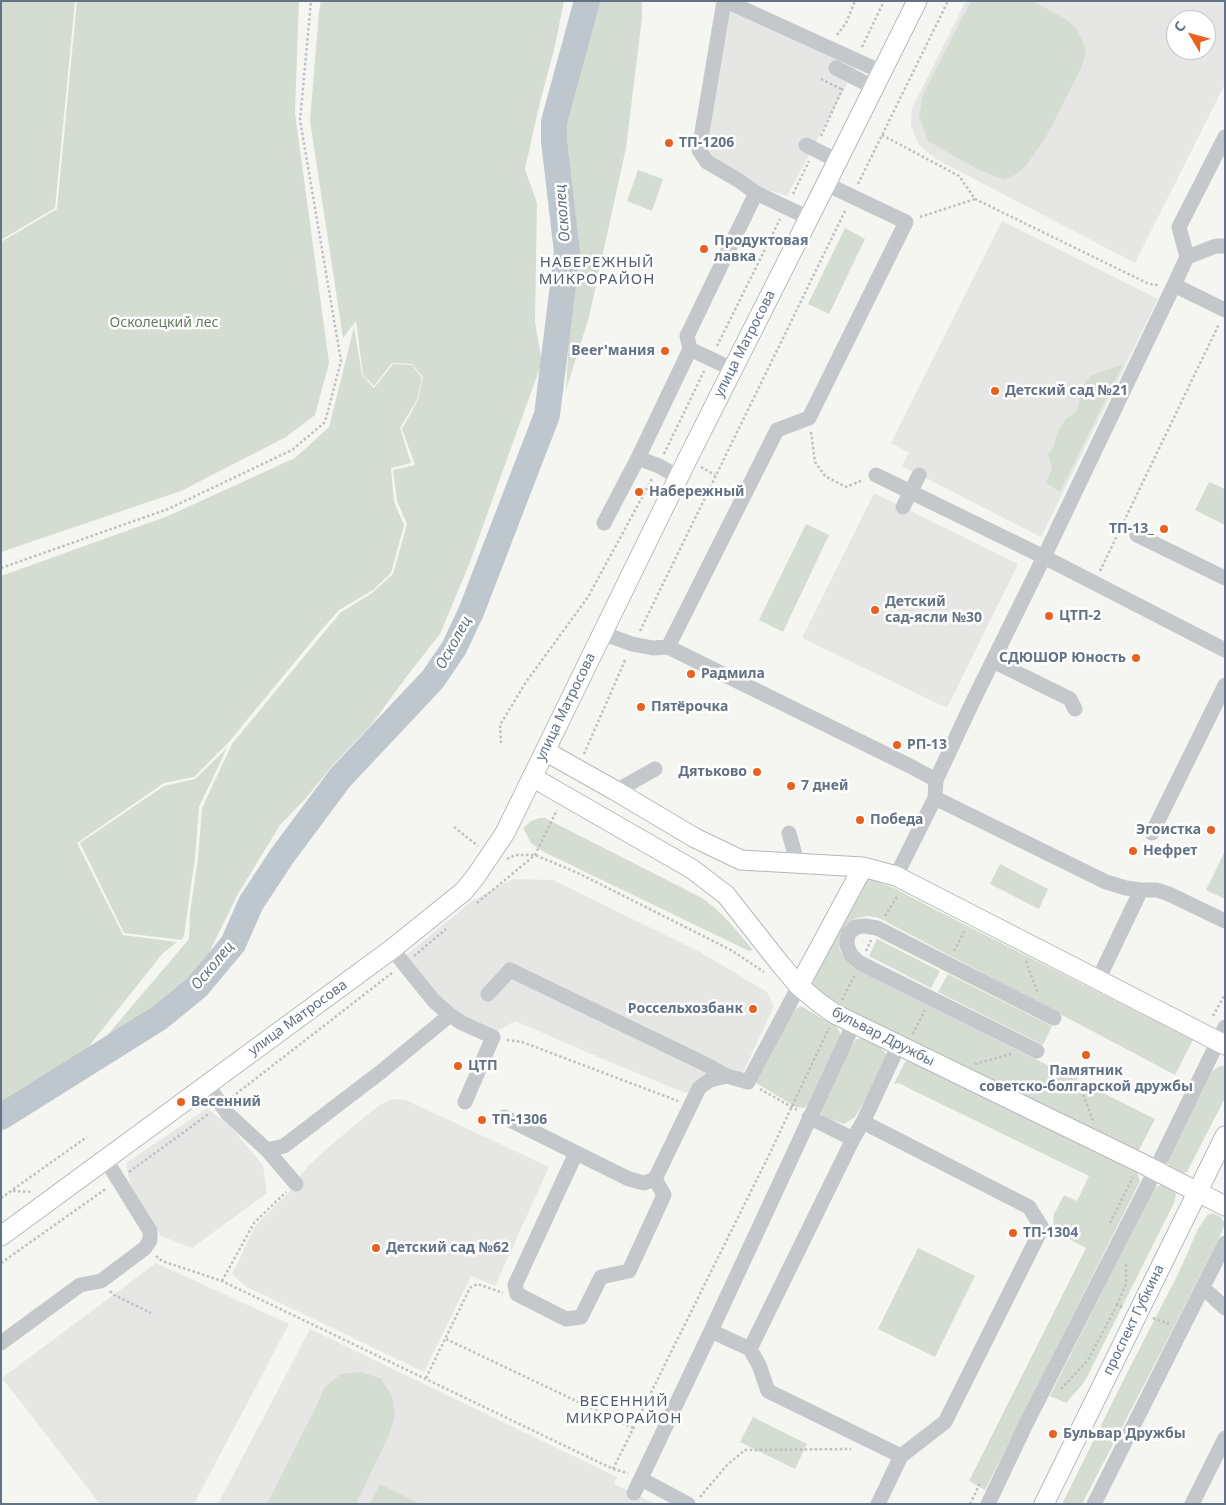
<!DOCTYPE html>
<html>
<head>
<meta charset="utf-8">
<style>
	body { margin:0 }
	#map { position:relative; width:1226px; height:1505px; overflow:hidden; background:#f5f6f1; font-family:"Noto Sans",sans-serif }
	canvas { display:block }
	.frame { position:absolute; inset:0; border:2px solid #637284; pointer-events:none }
	.north { position:absolute; left:1166px; top:10px; width:50px; height:50px; box-sizing:border-box; background:#fff; border:1px solid #c1c7ce; border-radius:50%; rotate:307deg; font-size:14px; font-weight:700; line-height:20px; text-align:center; color:#637284 }
	.north::after { content:''; display:block; margin:auto; width:18px; height:22px; background:#e8611f; clip-path:polygon(50% 0,100% 100%,50% 72%,0 100%) }
</style>
</head>
<body>
<div id="map">
<canvas width="1226" height="1505"></canvas>
<div class="frame"></div>
<div class="north">С</div>
</div>
<script>
const ctx = document.querySelector('canvas').getContext('2d');
ctx.lineJoin = 'round';
function paint(path, color) { ctx.fillStyle = color; ctx.fill(path, 'evenodd'); }
const poly = rows => new Path2D(rows.map(r => 'M' + r).join(''));
function strokePath(path, color, width, dash) { ctx.strokeStyle = color; ctx.lineWidth = width; ctx.lineCap = dash ? 'butt' : 'round'; ctx.setLineDash(dash || []); ctx.stroke(path); }
function label(font, color, halo, rows, align = 'center') {
  ctx.font = font + ' "Noto Sans",sans-serif'; ctx.lineWidth = 5; ctx.setLineDash([]); ctx.textBaseline = 'middle'; ctx.strokeStyle = halo; ctx.fillStyle = color; for (const [text, x, y, turn = 0] of rows) {
    ctx.save(); ctx.translate(x, y); ctx.rotate((+turn || 0) * Math.PI / 180); ctx.textAlign = isNaN(turn) ? turn : align; if (halo) ctx.strokeText(text, 0, 0); ctx.fillText(text, 0, 0); ctx.restore();
  }
}
const built = poly([
	[730,1,857,65,787,196,707,171,703,144],
	[966,1,1225,1,1225,84,1135,263,936,159,919,145,911,126,912,108],
	[1176,20,1206,20,1206,50,1176,50],
	[1002,221,1158,299,1041,537,902,466,909,453,891,443],
	[874,493,1018,564,947,708,802,638],
	[512,879,553,880,700,952,767,992,774,1006,741,1077,685,1093,603,1059,515,1021,493,1033,454,1022,405,956,472,901],
	[391,1099,406,1100,549,1167,495,1286,471,1276,424,1372,245,1286,232,1274,256,1225,290,1191,307,1167,325,1150,378,1106],
	[207,1108,229,1125,263,1165,267,1193,192,1248,161,1236,131,1190,126,1163],
	[156,1263,289,1324,194,1504,100,1504,2,1378],
	[310,1329,617,1477,614,1484,656,1504,218,1504]
]);
const green = poly([
	[1,1,75,1,55,208,1,240],
	[77,1,299,1,295,113,329,363,315,415,286,437,181,491,1,552,1,242,57,209],
	[321,1,564,1,554,50,540,102,525,169,537,203,535,322,542,362,470,562,440,634,407,676,371,725,334,764,305,799,280,825,238,894,203,965,152,1007,98,1046,189,939,190,913,198,858,202,808,232,744,340,613,372,593,393,574,407,524,397,501,393,470,415,465,402,429,418,400,423,377,412,364,392,363,374,386,363,375,356,321,343,338,310,121,319,11],
	[599,1,642,1,642,18,626,148,589,317,566,390,575,227,566,162,567,112],
	[971,1,1033,1,1067,20,1077,29,1086,50,1082,66,1046,137,1026,166,1015,175,1004,180,977,169,928,141,919,116,923,94],
	[638,170,663,179,652,211,627,201],
	[845,228,865,239,829,314,808,304],
	[354,327,362,375,374,388,393,364,412,365,422,378,417,400,400,428,411,463,391,468,394,502,404,525,391,573,373,590,339,610,317,635,228,743,194,777,164,783,77,843,123,935,177,942,162,954,86,1050,1,1104,1,576,168,516,295,458,329,427],
	[1123,364,1060,492,1046,483,1052,469,1048,454,1054,446,1057,433,1066,419,1075,413,1079,404,1080,390,1090,376],
	[1209,482,1225,489,1225,525,1195,510],
	[806,524,829,535,783,632,759,620],
	[227,748,199,807,195,857,184,936,181,940,124,933,80,843,164,786,195,779],
	[539,818,545,818,702,898,714,907,731,924,753,950,749,951,542,851,531,843,523,828,531,821],
	[1225,851,1225,899,1206,890],
	[1000,864,1048,889,1039,909,990,884],
	[864,879,873,880,894,888,932,908,1193,1040,1175,1075,879,918,867,916,854,919,843,932,839,948,845,959,854,968,1155,1119,1138,1152,836,1004,809,981],
	[877,939,940,971,931,988,869,956],
	[948,974,1052,1026,1043,1045,938,992],
	[801,1006,837,1027,840,1033,840,1040,814,1097,805,1108,796,1107,756,1083,794,1010],
	[863,1038,881,1048,887,1055,869,1094,855,1117,844,1124,827,1118,821,1114,821,1106,851,1045,857,1039],
	[908,1060,1131,1168,1137,1172,1140,1181,985,1490,969,1481,1086,1248,1059,1234,1053,1228,1054,1214,1064,1195,1077,1201,1089,1176,898,1083,894,1084,905,1062],
	[1220,1066,1225,1066,1225,1098,1187,1172,1178,1173,1171,1169,1167,1161,1212,1071],
	[1165,1184,1171,1187,1175,1192,1176,1196,1174,1203,1087,1377,1082,1385,1066,1403,1050,1396,1151,1193,1155,1187],
	[1212,1213,1221,1217,1225,1224,1221,1234,1171,1333,1082,1504,1062,1504,1130,1367,1179,1272,1198,1229,1207,1215],
	[918,1248,975,1276,935,1357,878,1329],
	[360,1372,380,1378,392,1395,395,1415,389,1435,356,1504,267,1504,317,1405,325,1387,341,1374],
	[753,1417,807,1444,795,1469,740,1442],
	[380,1484,420,1504,370,1504]
]);
const river = poly([
	[1,1117,159,1018,197,987,233,944,251,903,282,856,340,778,433,679,454,648,471,612,547,415,567,252,554,141,554,122,587,1]
]);
const path = poly([
	[837,35,846,23,855,1],
	[862,47,884,1],
	[821,79,841,89],
	[882,135,959,176,975,199,1149,284,1158,285],
	[821,136,843,88],
	[858,184,948,1],
	[793,194,809,161],
	[920,217,975,199],
	[717,346,780,219],
	[811,432,815,462,825,476,846,487,863,480],
	[664,454,704,371],
	[701,467,715,475],
	[1,568,168,509,292,450,325,422,341,361,300,120,311,1],
	[1100,571,1219,324],
	[640,631,846,209],
	[501,743,500,725,526,682,588,597,652,479],
	[584,754,626,658],
	[454,827,478,846],
	[507,859,515,855,535,855,578,873,731,950,764,972],
	[477,903,535,855,557,810],
	[885,916,898,895],
	[866,951,871,940],
	[954,951,965,930],
	[414,956,446,929],
	[1026,961,1038,994],
	[842,1000,854,976],
	[1213,1016,1225,994],
	[913,1034,925,1010],
	[507,1040,522,1042,678,1101],
	[975,1064,1011,1054],
	[1076,1076,1094,1123],
	[760,1089,797,1110],
	[232,1097,392,973],
	[129,1172,210,1113],
	[13,1191,33,1192],
	[1,1198,87,1137],
	[1110,1223,1133,1177],
	[156,1256,162,1261,222,1281,613,1469,628,1473],
	[1,1263,107,1188],
	[222,1281,254,1223,286,1192],
	[110,1291,114,1295,151,1313],
	[1117,1305,1126,1284,1126,1263],
	[1153,1318,1169,1324],
	[446,1339,633,1428],
	[426,1378,470,1288,478,1284,503,1293],
	[1061,1389,1088,1360,1117,1305,1124,1308],
	[613,1469,770,1153,829,1028],
	[700,1497,728,1464,745,1450,851,1449],
	[970,1504,981,1481]
]);
const minor = poly([
	[724,1,699,150,707,162,738,180,756,193,809,218],
	[726,1,882,72],
	[836,68,875,88],
	[806,145,838,161],
	[826,184,906,222,809,418,777,430,668,647,910,766,936,780],
	[1187,257,1216,246,1225,246],
	[1174,285,1225,310],
	[690,349,732,369],
	[638,458,659,466,678,477],
	[876,475,1044,557,1225,650],
	[903,507,919,475],
	[604,523,638,458,683,364,690,349,687,336,756,193],
	[1137,535,1225,578],
	[602,633,632,644,653,648,668,647],
	[993,661,1070,699,1075,709],
	[616,791,655,769],
	[935,798,1106,882,1126,888,1141,890],
	[789,833,797,862],
	[1152,833,1225,685],
	[896,876,935,798,936,780,974,699,1044,557,1174,285,1187,257,1179,227,1225,137],
	[392,949,434,1001,450,1015],
	[1098,980,1141,890,1157,890,1169,894,1225,921],
	[488,994,510,970,703,1063,727,1076,748,1082,799,986],
	[1037,1051,860,963,851,955,847,945,848,934,856,927,865,926,877,928,1054,1018],
	[207,1085,228,1114,267,1150,284,1146,382,1071,450,1015,462,1023,493,1037,465,1102],
	[504,1117,629,1179,644,1183,655,1179,699,1088,710,1080,727,1076],
	[809,1117,853,1139],
	[863,1122,899,1045],
	[267,1150,296,1184],
	[576,1153,515,1285,517,1294,566,1319,581,1317,601,1277,629,1271,664,1195,655,1179],
	[1202,1290,1210,1294,1225,1308],
	[711,1331,750,1349,759,1365,768,1391,901,1456,878,1504],
	[1,1343,80,1285,101,1281,145,1248,150,1240,150,1231,106,1160],
	[750,1349,853,1139,863,1122,1029,1207,1042,1228,945,1422,901,1456],
	[641,1479,688,1504],
	[634,1493,711,1331,854,1023],
	[988,1504,1026,1424,1155,1171,1225,1027],
	[1094,1504,1225,1243],
	[1192,1504,1225,1438]
]);
const major = poly([
	[545,751,616,791,695,838,741,860,863,867,896,876,1225,1045],
	[532,777,692,869,726,895,781,965,799,986,818,1002,835,1014,1141,1163,1225,1206],
	[799,986,863,867],
	[1,1236,392,949,464,891,476,876,505,833,687,460,826,184,917,1],
	[1044,1504,1225,1136]
]);
const markers = [
	[669,143,5,"#e8611f"],
	[704,249,5,"#e8611f"],
	[665,351,5,"#e8611f"],
	[995,391,5,"#e8611f"],
	[639,492,5,"#e8611f"],
	[1164,529,5,"#e8611f"],
	[875,610,5,"#e8611f"],
	[1049,616,5,"#e8611f"],
	[1136,658,5,"#e8611f"],
	[691,674,5,"#e8611f"],
	[641,707,5,"#e8611f"],
	[897,745,5,"#e8611f"],
	[757,772,5,"#e8611f"],
	[791,786,5,"#e8611f"],
	[860,820,5,"#e8611f"],
	[1211,830,5,"#e8611f"],
	[1133,851,5,"#e8611f"],
	[753,1009,5,"#e8611f"],
	[1086,1055,5,"#e8611f"],
	[458,1066,5,"#e8611f"],
	[181,1102,5,"#e8611f"],
	[482,1120,5,"#e8611f"],
	[1013,1233,5,"#e8611f"],
	[376,1248,5,"#e8611f"],
	[1053,1434,5,"#e8611f"]
];
const poiNames = [
	["ТП-1206",679,143],
	["Продуктовая",714,241],
	["лавка",714,257],
	["Beer'мания",655,351,"right"],
	["Детский сад №21",1005,391],
	["Набережный",649,492],
	["ТП-13_",1154,529,"right"],
	["Детский",885,602],
	["сад-ясли №30",885,618],
	["ЦТП-2",1059,616],
	["СДЮШОР Юность",1126,658,"right"],
	["Радмила",701,674],
	["Пятёрочка",651,707],
	["РП-13",907,745],
	["Дятьково",747,772,"right"],
	["7 дней",801,786],
	["Победа",870,820],
	["Эгоистка",1201,830,"right"],
	["Нефрет",1143,851],
	["Россельхозбанк",743,1009,"right"],
	["ЦТП",468,1066],
	["Памятник",1086,1071,"center"],
	["советско-болгарской дружбы",1086,1087,"center"],
	["Весенний",191,1102],
	["ТП-1306",492,1120],
	["ТП-1304",1023,1233],
	["Детский сад №62",386,1248],
	["Бульвар Дружбы",1063,1434]
];
const parkNames = [
	["Осколецкий лес",164,323]
];
const streetNames = [
	["улица Матросова",745,344,-63],
	["улица Матросова",566,707,-64],
	["улица Матросова",298,1018,-36],
	["бульвар Дружбы",883,1037,27],
	["проспект Губкина",1134,1320,-64]
];
const waterNames = [
	["Осколец",563,213,-95],
	["Осколец",454,643,-61],
	["Осколец",213,966,-50]
];
const neighbourhoodNames = [
	["НАБЕРЕЖНЫЙ",597,263],
	["МИКРОРАЙОН",597,280],
	["ВЕСЕННИЙ",624,1402],
	["МИКРОРАЙОН",624,1419]
];
paint(built, '#e6e7e5');
paint(green, '#d5ddd2');
strokePath(river, '#bec7cd', 26);
strokePath(major, '#b5b9bd', 21);
strokePath(path, '#bebfc2', 2.5, [2.5, 2.5]);
strokePath(minor, '#c5c8cb', 15);
strokePath(major, '#fff', 19);
for (const [x, y, r, color] of markers) { const dot = new Path2D(); dot.arc(x, y, r, 0, 2 * Math.PI); ctx.fillStyle = color; ctx.fill(dot); strokePath(dot, '#fff', 2); }
label('bold 14px', '#637284', '#fff', poiNames, 'left');
label('14px', '#657b62', '#fff', parkNames);
label('14px', '#637284', '#fff', streetNames);
label('italic 15px', '#5f7481', '#fff', waterNames);
ctx.letterSpacing = '1px';
label('15px', '#515c68', '#fff', neighbourhoodNames);
ctx.letterSpacing = '0px';
</script>
</body>
</html>
